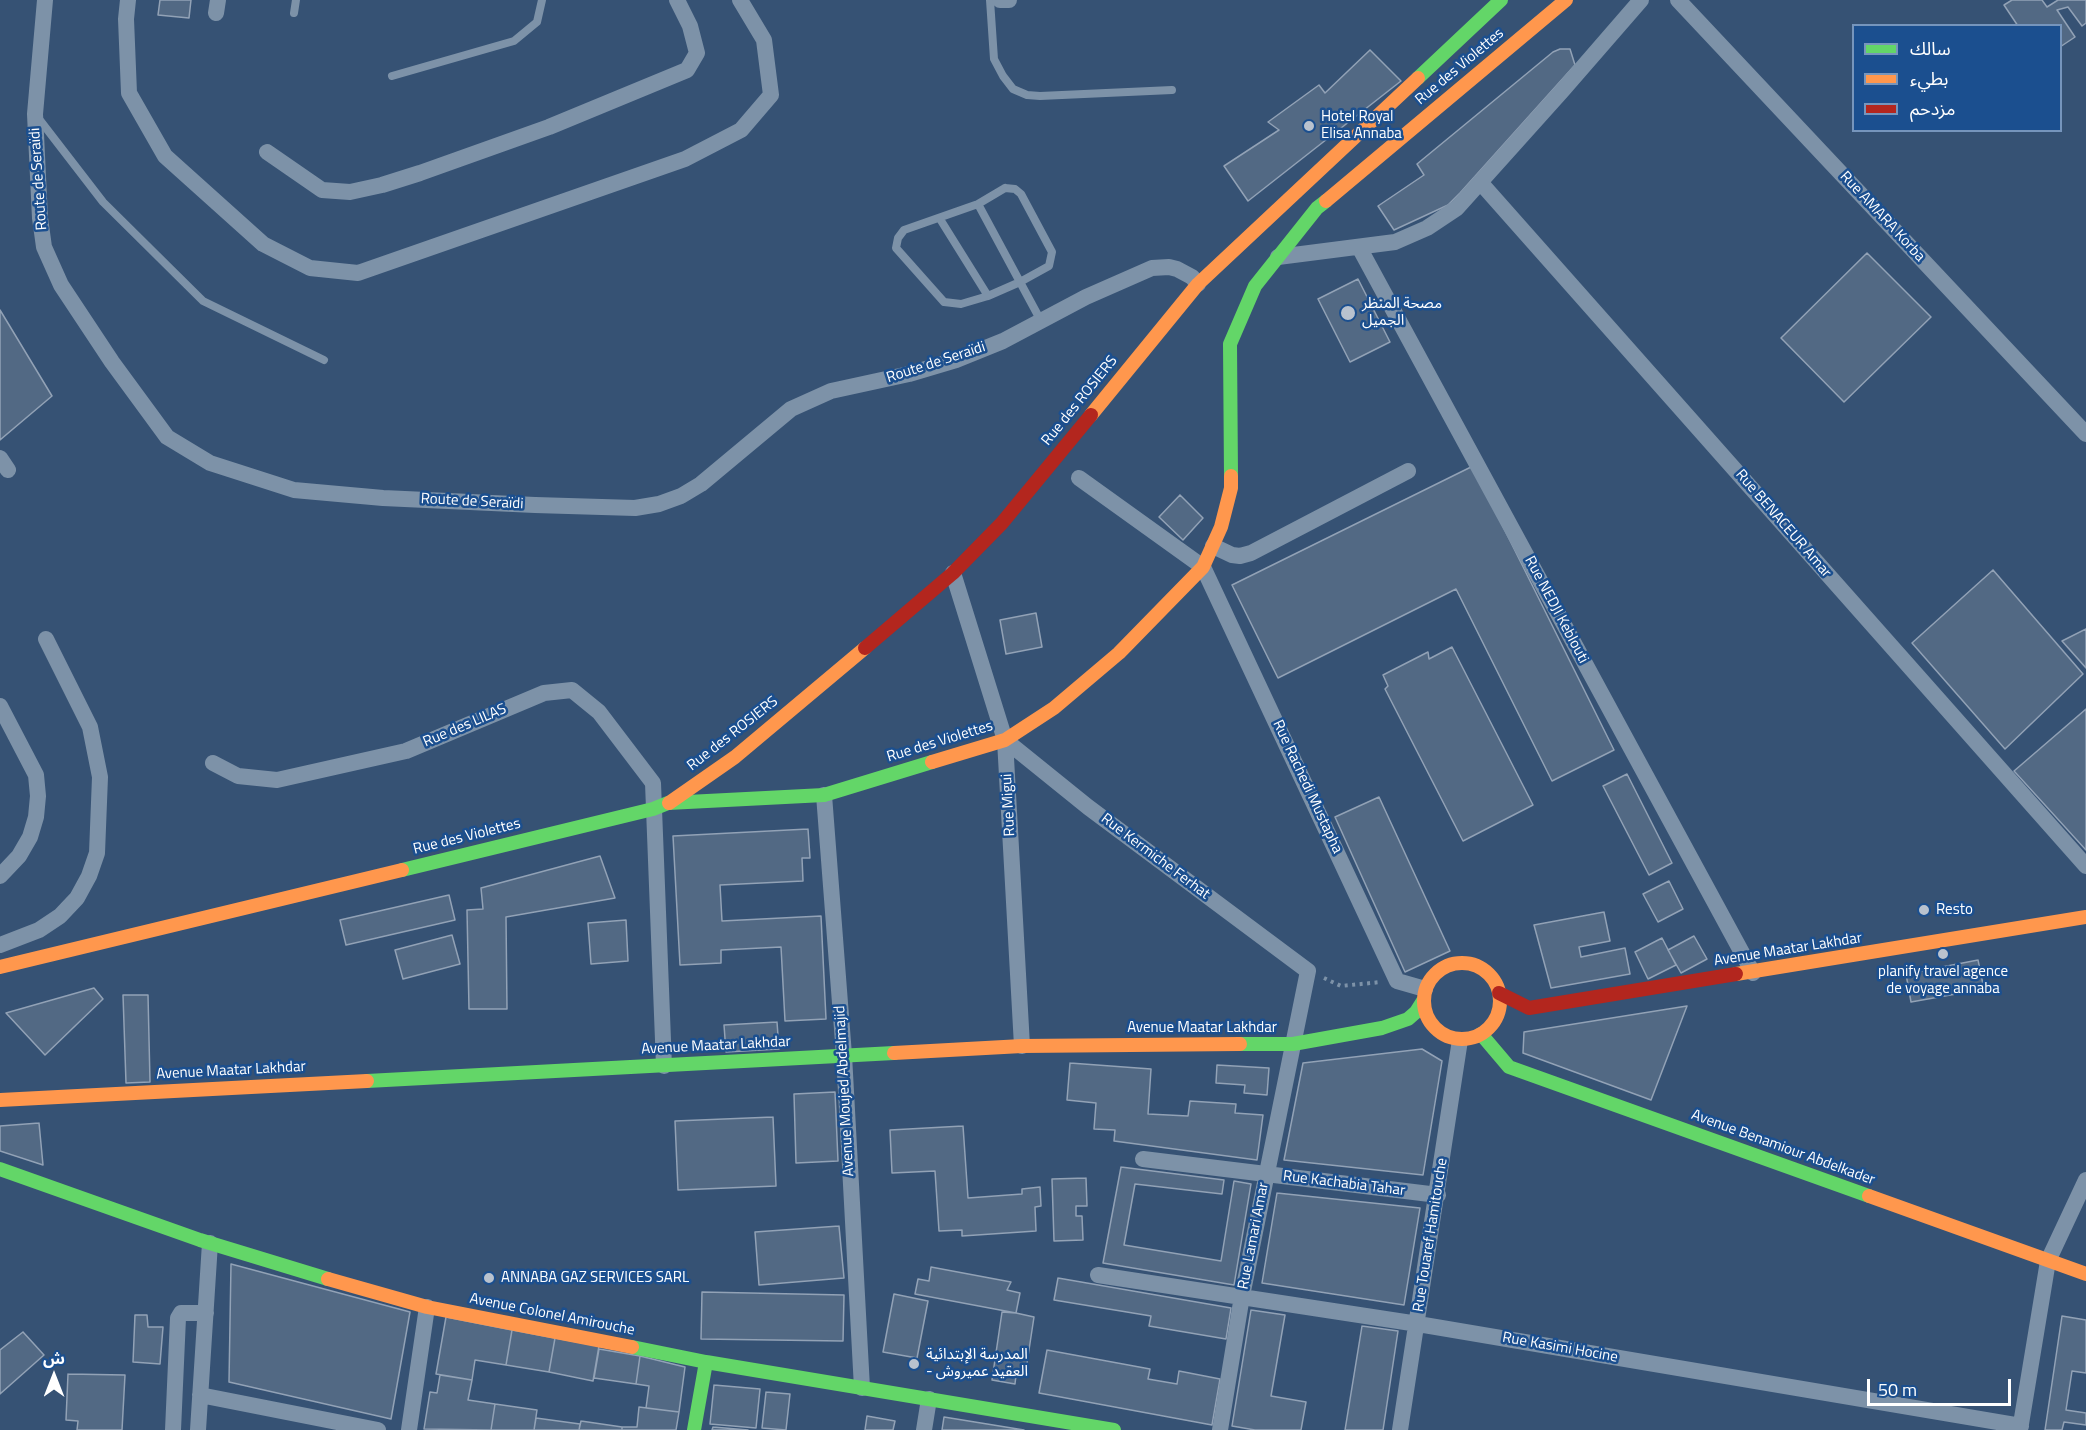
<!DOCTYPE html>
<html>
<head>
<meta charset="utf-8">
<style>
	body { margin:0 }
	#map { position:relative; width:2086px; height:1430px; overflow:hidden; background:#365274; font-family:"Titillium Web","Noto Sans Arabic",sans-serif }
	canvas { display:block }
	.legend { position:absolute; left:1852px; top:24px; width:210px; height:108px; box-sizing:border-box; background:#1b4f8f; border:2px solid #7695bc; margin:0; padding:8px 10px; list-style:none; font-size:18px; color:#fff }
	.legend li { display:flex; align-items:center; gap:12px; height:30px }
	.legend b { width:30px; border:2px solid #7695bc }
	.north { position:absolute; left:24px; top:1346px; width:60px; height:60px; -webkit-text-stroke:4px #1b4f8f; paint-order:stroke; rotate:0deg; font-size:16px; font-weight:700; line-height:24px; text-align:center; color:#fff }
	.north::after { content:''; display:block; margin:auto; width:21px; height:27px; background:#fff; clip-path:polygon(50% 0,100% 100%,50% 72%,0 100%) }
	.scale { position:absolute; left:1867px; top:1379px; width:144px; height:27px; box-sizing:border-box; border:3px solid #fff; border-top:0; padding-left:8px; font-size:18px; line-height:21px; white-space:nowrap; color:#fff; -webkit-text-stroke:4px #1b4f8f; paint-order:stroke }
</style>
</head>
<body>
<div id="map">
<canvas width="2086" height="1430"></canvas>
<ul class="legend">
<li><b style="height:8px;background:#63d668"></b>سالك</li>
<li><b style="height:8px;background:#ff974d"></b>بطيء</li>
<li><b style="height:8px;background:#b3261e"></b>مزدحم</li>
</ul>
<div class="north">ش</div>
<div class="scale">50 m</div>
</div>
<script>
const ctx = document.querySelector('canvas').getContext('2d');
ctx.lineJoin = 'round';
function paint(path, color) { ctx.fillStyle = color; ctx.fill(path, 'evenodd'); }
const poly = rows => new Path2D(rows.map(r => 'M' + r).join(''));
function strokePath(path, color, width, dash) { ctx.strokeStyle = color; ctx.lineWidth = width; ctx.lineCap = dash ? 'butt' : 'round'; ctx.setLineDash(dash || []); ctx.stroke(path); }
function label(font, color, halo, rows, align = 'center') {
  ctx.font = font + ' "Titillium Web","Noto Sans Arabic",sans-serif'; ctx.lineWidth = 5; ctx.setLineDash([]); ctx.textBaseline = 'middle'; ctx.strokeStyle = halo; ctx.fillStyle = color; for (const [text, x, y, turn = 0] of rows) {
    ctx.save(); ctx.translate(x, y); ctx.rotate((+turn || 0) * Math.PI / 180); ctx.textAlign = isNaN(turn) ? turn : align; if (halo) ctx.strokeText(text, 0, 0); ctx.fillText(text, 0, 0); ctx.restore();
  }
}
const building = poly([
	[160,0,191,0,189,18,158,15,160,0],
	[2012,0,2042,0,2047,7,2058,0,2086,0,2086,23,2082,26,2068,7,2057,10,2075,37,2060,47,2060,26,2018,26,2004,5,2012,0],
	[1560,49,1570,49,1575,65,1460,193,1448,205,1394,230,1378,206,1424,175,1417,164,1553,52,1560,49],
	[1370,50,1401,81,1248,201,1224,166,1279,130,1268,122,1319,85,1325,93,1370,50],
	[1867,253,1931,317,1844,402,1781,338,1867,253],
	[1358,279,1390,342,1350,362,1318,299,1358,279],
	[0,310,52,396,0,440,0,310],
	[1473,466,1614,750,1552,781,1456,589,1278,678,1232,585,1473,466],
	[1180,495,1203,518,1183,540,1159,517,1180,495],
	[1993,570,2083,674,2005,749,1912,643,1993,570],
	[1036,613,1042,647,1006,654,1000,620,1036,613],
	[2086,629,2086,668,2062,641,2086,629],
	[1452,647,1533,805,1463,841,1385,689,1388,686,1383,675,1428,652,1429,659,1452,647],
	[2086,709,2086,850,2014,771,2086,709],
	[1627,774,1672,863,1649,875,1603,786,1627,774],
	[1379,797,1450,951,1405,972,1335,817,1379,797],
	[808,829,810,858,802,858,803,881,720,885,722,921,821,916,826,1019,785,1021,781,947,721,950,721,963,680,965,673,836,808,829],
	[600,856,615,898,506,917,507,1009,469,1009,467,910,483,909,481,888,600,856],
	[1669,881,1683,909,1658,922,1643,894,1669,881],
	[449,895,455,920,346,945,340,920,449,895],
	[1604,912,1610,941,1579,947,1581,957,1625,948,1630,974,1551,988,1534,925,1604,912],
	[626,920,628,961,591,964,588,923,626,920],
	[452,935,460,964,403,979,395,950,452,935],
	[1694,936,1707,959,1681,973,1668,950,1694,936],
	[1662,938,1676,965,1648,979,1635,952,1662,938],
	[1978,960,1984,989,1911,1002,1906,974,1978,960],
	[94,988,103,999,45,1055,6,1013,94,988],
	[123,995,148,995,150,1082,126,1083,123,995],
	[1687,1006,1651,1100,1523,1053,1524,1032,1687,1006],
	[777,1022,779,1049,726,1052,724,1025,777,1022],
	[1422,1049,1442,1061,1423,1175,1284,1160,1303,1063,1422,1049],
	[1070,1063,1151,1069,1148,1114,1188,1116,1190,1101,1236,1104,1235,1113,1263,1115,1257,1160,1114,1141,1115,1130,1094,1129,1096,1103,1067,1100,1070,1063],
	[1217,1065,1269,1068,1267,1095,1244,1093,1245,1085,1216,1083,1217,1065],
	[835,1092,838,1161,796,1163,794,1094,835,1092],
	[773,1117,776,1186,678,1190,675,1121,773,1117],
	[39,1123,43,1165,0,1151,0,1126,39,1123],
	[963,1126,968,1198,1022,1194,1022,1189,1040,1187,1041,1206,1035,1207,1036,1231,962,1236,962,1230,939,1231,935,1171,892,1173,890,1130,963,1126],
	[1121,1167,1224,1180,1222,1194,1135,1184,1124,1245,1221,1261,1234,1181,1251,1184,1234,1285,1103,1263,1121,1167],
	[1086,1178,1087,1206,1076,1206,1076,1216,1082,1216,1083,1240,1054,1241,1052,1179,1086,1178],
	[1277,1193,1420,1208,1404,1305,1262,1283,1277,1193],
	[839,1226,844,1278,759,1285,755,1232,839,1226],
	[231,1264,410,1312,391,1419,229,1382,231,1264],
	[931,1267,1011,1282,1007,1290,1020,1293,1016,1313,915,1294,918,1279,929,1281,931,1267],
	[1058,1278,1231,1308,1226,1339,1149,1326,1151,1316,1054,1300,1058,1278],
	[702,1292,844,1295,843,1341,701,1339,702,1292],
	[894,1294,928,1301,917,1358,883,1352,894,1294],
	[1251,1310,1285,1315,1271,1396,1306,1402,1301,1430,1255,1430,1232,1426,1251,1310],
	[1002,1312,1016,1313,1034,1317,1025,1376,1016,1375,1015,1384,992,1380,1002,1312],
	[135,1315,147,1315,148,1327,163,1327,160,1364,133,1362,135,1315],
	[2062,1316,2086,1320,2086,1373,2072,1371,2066,1410,2086,1413,2086,1425,2064,1422,2062,1430,2045,1430,2062,1316],
	[446,1317,512,1330,506,1365,475,1360,472,1380,436,1374,446,1317],
	[1362,1326,1398,1331,1383,1430,1345,1430,1362,1326],
	[512,1330,555,1338,549,1372,506,1365,512,1330],
	[23,1332,44,1355,0,1394,0,1350,23,1332],
	[555,1338,599,1346,593,1381,549,1372,555,1338],
	[599,1349,640,1356,636,1384,594,1378,599,1349],
	[1047,1350,1150,1369,1148,1379,1177,1384,1179,1371,1220,1379,1212,1425,1039,1393,1047,1350],
	[640,1356,685,1367,679,1412,646,1408,649,1386,636,1384,640,1356],
	[68,1374,125,1375,122,1430,77,1430,78,1421,66,1420,68,1374],
	[440,1375,472,1380,468,1400,495,1404,491,1430,424,1429,430,1392,437,1393,440,1375],
	[714,1385,760,1389,756,1428,710,1424,714,1385],
	[766,1392,790,1394,786,1430,762,1428,766,1392],
	[495,1404,537,1410,534,1430,491,1430,495,1404],
	[639,1407,679,1412,676,1430,622,1430,622,1427,637,1427,639,1407],
	[867,1416,895,1421,893,1430,865,1430,867,1416],
	[944,1417,1024,1430,942,1430,944,1417],
	[536,1418,580,1424,579,1430,534,1430,536,1418],
	[581,1421,622,1427,622,1430,579,1430,581,1421],
	[713,1427,748,1430,712,1430,713,1427]
]);
const path = poly([
	[1324,978,1341,986,1381,982]
]);
const lane = poly([
	[990,0,994,59,1003,76,1013,89,1027,95,1040,96,1172,90],
	[294,13,296,0],
	[392,76,514,41,537,22,542,0],
	[39,119,103,202,203,301,324,360],
	[1005,188,1015,189,1021,194,1052,252,1049,266,1020,282,988,296,961,304,944,302,896,248,898,238,904,230,978,204,1005,188],
	[978,204,1041,321],
	[940,219,988,296]
]);
const street = poly([
	[45,0,35,114,40,218,44,247,61,285,112,362,167,437,210,463,294,490,383,498,535,505,635,508,659,504,681,496,701,484,791,409,831,391,909,374,956,360,1003,341,1086,297,1152,268,1169,267,1177,269,1192,277,1198,284],
	[128,0,126,19,129,93,165,156,263,244,310,268,358,273,685,159,741,130,771,95,764,40,740,0],
	[1000,0,1009,0],
	[1678,0,2086,434],
	[216,13,218,0],
	[267,152,322,190,350,192,382,185,420,173,549,127,687,70,697,53,690,26,677,0],
	[1480,182,2086,866],
	[1359,247,1753,973],
	[1278,257,1395,242,1427,228,1457,208,1562,91,1641,0],
	[0,458,8,470],
	[1079,478,1203,567,1397,981,1425,989],
	[1213,546,1232,555,1240,556,1251,553,1408,471],
	[953,573,1005,740,1022,1046],
	[0,706,36,775,38,796,36,817,30,837,19,856,0,876],
	[1005,740,1088,807,1308,971,1242,1296,1220,1430],
	[213,763,238,776,277,780,406,751,544,693,572,690,599,712,653,783,664,1066],
	[824,795,844,1055,862,1388],
	[0,945,39,930,60,916,77,898,89,876,97,853,100,777,90,727,46,639],
	[1143,1159,1438,1195],
	[1098,1275,1418,1324,2021,1426],
	[200,1395,378,1430],
	[173,1430,178,1318,181,1313,206,1313],
	[198,1430,210,1243],
	[409,1430,427,1307],
	[924,1430,929,1399],
	[1400,1430,1460,1040],
	[2020,1430,2048,1261,2086,1180]
]);
const fast = poly([
	[1418,78,1501,0],
	[1231,476,1230,344,1255,286,1317,208,1326,201],
	[402,870,653,809,668,803,824,795,932,762],
	[1481,1034,1509,1067,1869,1196],
	[1240,1044,1293,1044,1382,1028,1408,1019,1416,1012,1423,1001],
	[367,1081,894,1053],
	[0,1169,200,1240,328,1279],
	[632,1347,706,1362,1114,1430],
	[694,1430,706,1362]
]);
const slow = poly([
	[1326,201,1566,0],
	[1091,415,1198,284,1418,78],
	[932,762,1005,740,1054,708,1119,653,1203,567,1221,527,1231,488,1231,476],
	[669,803,735,757,865,648],
	'1424 1001a38 38 0 1 1 76 0a38 38 0 1 1-76 0Z',
	[0,967,402,870],
	[1736,974,2086,917],
	[894,1053,1022,1046,1240,1044],
	[0,1100,367,1081],
	[1869,1196,2086,1274],
	[328,1279,427,1307,632,1347]
]);
const jam = poly([
	[865,648,953,573,1002,523,1091,415],
	[1499,993,1529,1008,1736,974]
]);
const markers = [
	[1309,126,6,"#b9c2ce"],
	[1348,313,8,"#b9c2ce"],
	[1924,910,6,"#b9c2ce"],
	[1943,954,6,"#b9c2ce"],
	[489,1278,6,"#b9c2ce"],
	[914,1364,6,"#b9c2ce"]
];
const streetNames = [
	["Rue des Violettes",1460,67,-40],
	["Route de Seraïdi",39,179,-94],
	["Rue AMARA Korba",1882,217,47],
	["Route de Seraïdi",936,363,-18],
	["Rue des ROSIERS",1080,401,-51],
	["Route de Seraïdi",472,502,3],
	["Rue BENACEUR Amar",1783,524,49],
	["Rue NEDJI Keblouti",1556,610,62],
	["Rue des LILAS",465,726,-23],
	["Rue des ROSIERS",733,734,-38],
	["Rue des Violettes",940,742,-17],
	["Rue Rachedi Mustapha",1307,787,65],
	["Rue Migui",1009,805,-93],
	["Rue des Violettes",467,837,-14],
	["Rue Kermiche Ferhat",1155,857,37],
	["Avenue Maatar Lakhdar",1788,950,-9],
	["Avenue Maatar Lakhdar",1202,1028],
	["Avenue Maatar Lakhdar",716,1046,-3],
	["Avenue Maatar Lakhdar",231,1071,-3],
	["Avenue Moujed Abdelmajid",845,1091,-93],
	["Avenue Benamiour Abdelkader",1783,1148,20],
	["Rue Kachabia Tahar",1344,1184,7],
	["Rue Touaref Hamitouche",1431,1235,-81],
	["Rue Lamari Amar",1254,1236,-79],
	["Avenue Colonel Amirouche",552,1315,11],
	["Rue Kasimi Hocine",1560,1348,10]
];
const poiNames = [
	["Hotel Royal",1321,117],
	["Elisa Annaba",1321,134],
	["مصحة المنظر",1362,304],
	["الجميل",1362,321],
	["Resto",1936,910],
	["planify travel agence",1943,972,"center"],
	["de voyage annaba",1943,989,"center"],
	["ANNABA GAZ SERVICES SARL",501,1278],
	["المدرسة الإبتدائية",926,1355],
	["- العقيد عميروش",926,1372]
];
paint(building, '#526984');
strokePath(building, '#92a2b6', 1.5);
strokePath(path, '#7d92a8', 4, [3, 4.5]);
strokePath(lane, '#7d92a8', 8);
strokePath(street, '#7d92a8', 16);
strokePath(fast, '#63d668', 14);
strokePath(slow, '#ff974d', 14);
strokePath(jam, '#b3261e', 14);
for (const [x, y, r, color] of markers) { const dot = new Path2D(); dot.arc(x, y, r, 0, 2 * Math.PI); ctx.fillStyle = color; ctx.fill(dot); strokePath(dot, '#1b4f8f', 2); }
label('15px', '#fff', '#1b4f8f', streetNames);
label('15px', '#fff', '#1b4f8f', poiNames, 'left');
</script>
</body>
</html>
